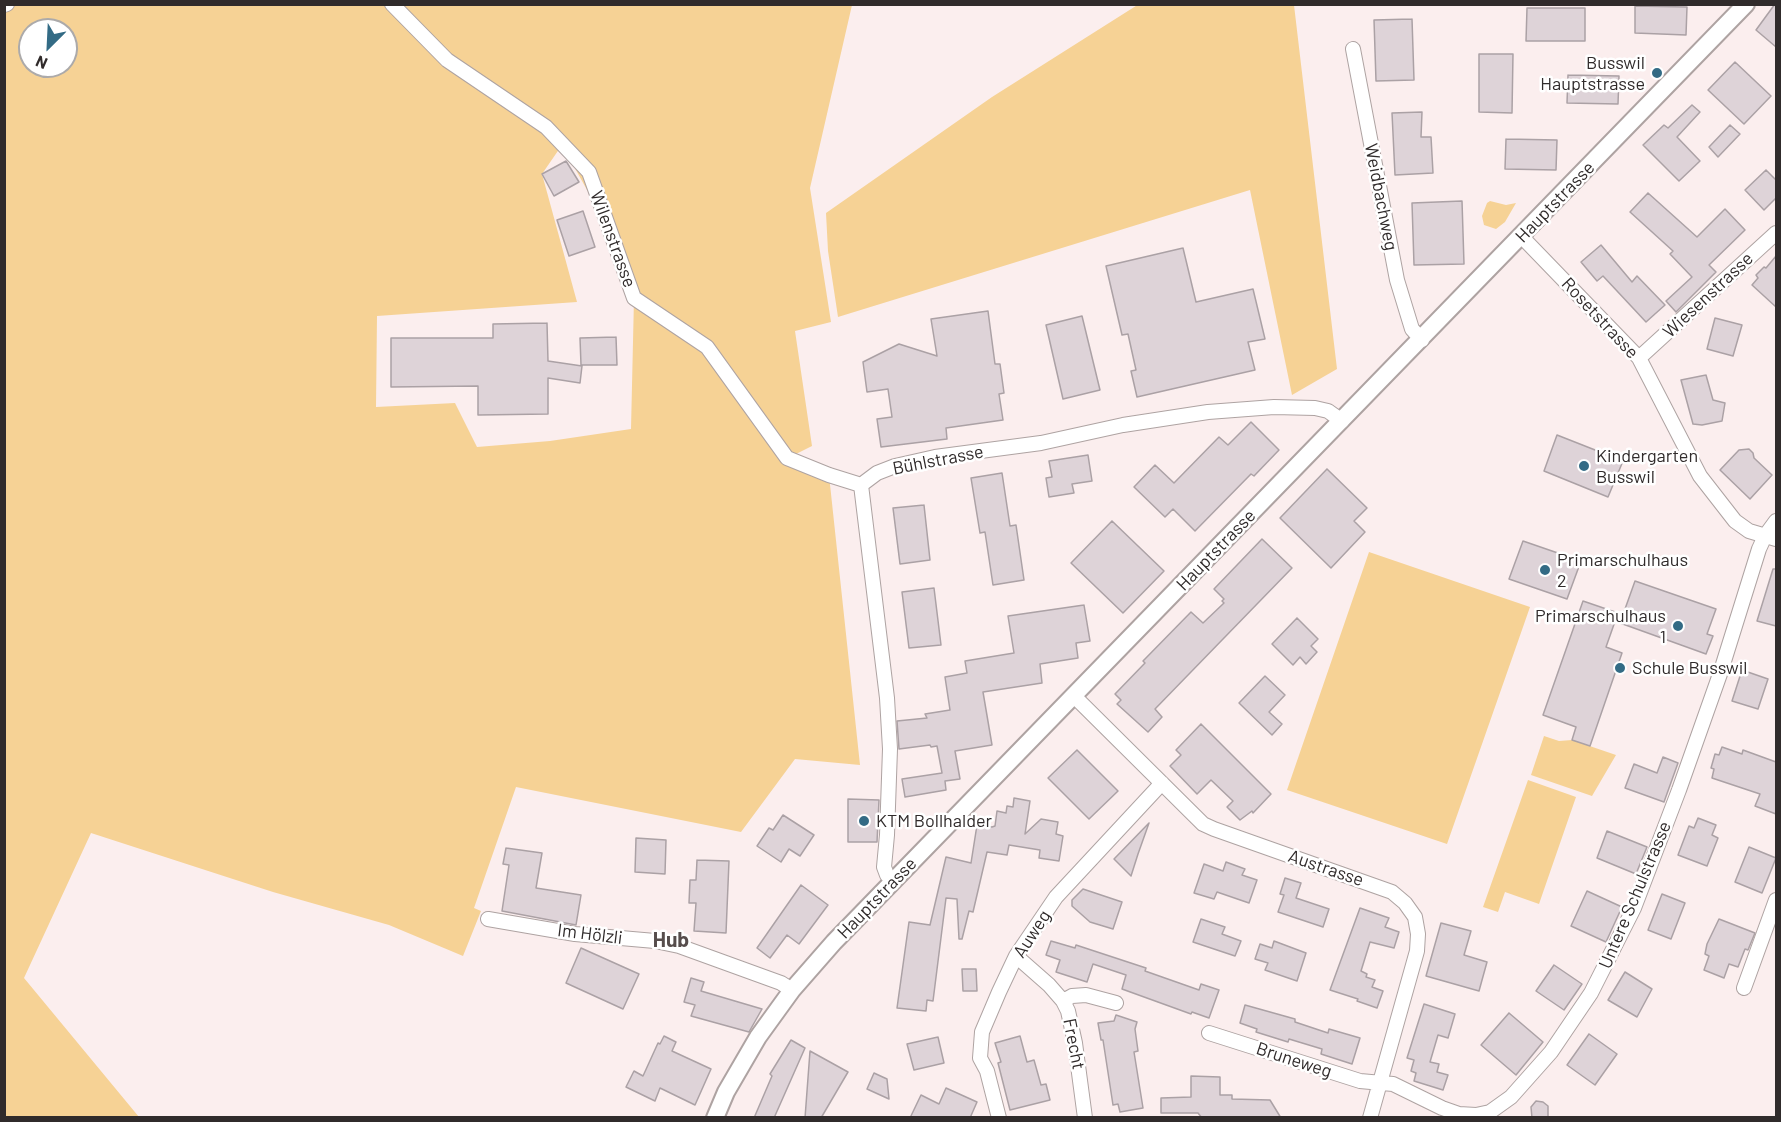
<!DOCTYPE html>
<html>
<head>
<meta charset="utf-8">
<style>
	body { margin:0 }
	#map { position:relative; width:1781px; height:1122px; overflow:hidden; background:#fbeeee; font-family:Barlow,sans-serif }
	canvas { display:block }
	.frame { position:absolute; inset:0; border:6px solid #302b2b; pointer-events:none }
	.north { position:absolute; left:18px; top:18px; width:60px; height:60px; box-sizing:border-box; background:#fff; border:2px solid #acaaaa; border-radius:50%; rotate:204deg; font-size:16px; font-weight:700; line-height:24px; text-align:center; color:#302b2b }
	.north::after { content:''; display:block; margin:auto; width:21px; height:27px; background:#336b85; clip-path:polygon(50% 0,100% 100%,50% 72%,0 100%) }
</style>
</head>
<body>
<div id="map">
<canvas width="1781" height="1122"></canvas>
<div class="frame"></div>
<div class="north">N</div>
</div>
<script>
const ctx = document.querySelector('canvas').getContext('2d');
ctx.lineJoin = 'round';
function paint(path, color) { ctx.fillStyle = color; ctx.fill(path, 'evenodd'); }
const poly = rows => new Path2D(rows.map(r => 'M' + r).join(''));
function strokePath(path, color, width, dash) { ctx.strokeStyle = color; ctx.lineWidth = width; ctx.lineCap = dash ? 'butt' : 'round'; ctx.setLineDash(dash || []); ctx.stroke(path); }
function label(font, color, halo, rows, align = 'center') {
  ctx.font = font + ' Barlow,sans-serif'; ctx.lineWidth = 5; ctx.setLineDash([]); ctx.textBaseline = 'middle'; ctx.strokeStyle = halo; ctx.fillStyle = color; for (const [text, x, y, turn = 0] of rows) {
    ctx.save(); ctx.translate(x, y); ctx.rotate((+turn || 0) * Math.PI / 180); ctx.textAlign = isNaN(turn) ? turn : align; if (halo) ctx.strokeText(text, 0, 0); ctx.fillText(text, 0, 0); ctx.restore();
  }
}
const green = poly([
	[1139,4,1294,5,1337,369,1292,395,1250,190,838,317,828,251,826,213,992,97],
	[5,5,852,5,810,188,831,322,795,331,812,446,788,458,829,475,860,765,795,759,741,832,516,787,474,908,481,911,463,956,389,925,273,892,91,833,24,978,139,1117,5,1118],
	[30,30,66,30,66,66,30,66],
	[562,145,611,233,634,298,631,429,550,441,477,447,455,403,376,407,377,316,577,302,542,174],
	[1490,201,1506,205,1516,203,1505,222,1496,229,1484,225,1482,216,1487,203],
	[1369,552,1530,607,1447,844,1287,790],
	[1544,736,1559,741,1572,740,1616,755,1592,796,1531,775],
	[1528,780,1576,797,1539,904,1505,892,1498,912,1483,907]
]);
const building = poly([
	[1775,4,1776,4,1776,47,1756,30,1775,4],
	[1635,6,1687,7,1686,35,1635,33,1635,6],
	[1527,8,1585,8,1585,41,1526,41,1527,8],
	[1412,19,1414,80,1376,81,1374,20,1412,19],
	[1479,54,1513,54,1512,113,1479,112,1479,54],
	[1735,62,1771,96,1744,124,1708,90,1735,62],
	[1568,75,1619,76,1618,104,1567,103,1568,75],
	[1692,105,1700,112,1677,137,1700,161,1679,181,1643,145,1664,125,1668,128,1692,105],
	[1422,112,1421,137,1431,137,1433,173,1395,175,1392,113,1422,112],
	[1730,125,1740,134,1718,157,1709,147,1730,125],
	[1506,139,1557,140,1556,170,1505,169,1506,139],
	[566,161,579,182,554,196,542,174,566,161],
	[1766,170,1776,180,1776,198,1764,210,1745,190,1766,170],
	[1648,193,1697,237,1725,209,1745,230,1709,265,1716,272,1676,312,1666,301,1692,277,1670,254,1673,251,1630,212,1648,193],
	[1462,201,1464,264,1414,265,1412,203,1462,201],
	[583,211,595,247,569,256,557,220,583,211],
	[1601,245,1632,282,1637,276,1665,305,1646,322,1603,276,1597,281,1581,262,1601,245],
	[1183,248,1196,302,1253,289,1265,339,1248,342,1255,370,1137,397,1131,371,1136,370,1128,334,1122,335,1106,266,1183,248],
	[1776,256,1776,307,1752,285,1758,278,1756,275,1764,267,1766,268,1776,256],
	[988,311,995,364,1000,364,1004,393,999,394,1003,420,946,428,947,439,881,447,877,419,892,417,888,389,867,392,863,362,899,344,937,356,931,319,988,311],
	[1082,316,1100,390,1063,399,1046,325,1082,316],
	[1715,318,1742,325,1733,356,1707,349,1715,318],
	[547,323,548,361,582,366,580,383,548,378,548,414,478,415,478,386,391,387,391,338,493,338,493,324,547,323],
	[616,337,617,365,581,365,580,338,616,337],
	[1706,375,1713,400,1725,403,1722,421,1702,425,1693,424,1681,380,1706,375],
	[1251,422,1279,450,1254,476,1251,474,1195,531,1173,509,1165,517,1134,487,1155,465,1174,483,1219,437,1228,445,1251,422],
	[1557,435,1623,461,1608,497,1544,471,1557,435],
	[1749,449,1753,453,1754,458,1772,475,1750,499,1720,470,1739,450,1749,449],
	[1088,455,1092,481,1072,484,1074,493,1049,497,1046,478,1052,477,1049,461,1088,455],
	[1327,469,1367,508,1354,521,1365,532,1331,568,1280,518,1327,469],
	[1002,473,1010,526,1016,525,1024,580,993,585,985,532,980,533,971,478,1002,473],
	[924,505,930,560,900,564,893,508,924,505],
	[1112,521,1164,571,1123,613,1071,563,1112,521],
	[1262,539,1292,568,1155,709,1162,717,1148,732,1117,704,1121,700,1115,694,1145,663,1143,661,1191,612,1203,623,1224,603,1222,601,1224,599,1214,589,1262,539],
	[1523,541,1581,561,1567,599,1509,579,1523,541],
	[1773,569,1776,569,1776,626,1757,621,1773,569],
	[1635,581,1716,609,1707,634,1713,636,1706,654,1620,623,1635,581],
	[934,588,941,645,909,648,902,592,934,588],
	[1583,601,1618,613,1606,647,1622,653,1590,746,1572,740,1576,727,1543,715,1583,601],
	[1084,605,1090,641,1076,643,1078,658,1040,664,1042,683,983,692,992,745,955,751,960,779,945,781,946,790,905,797,902,779,942,773,937,746,931,747,930,745,899,749,897,721,927,718,925,714,950,710,945,677,967,673,965,661,1014,653,1008,616,1084,605],
	[1297,618,1318,639,1311,646,1317,652,1306,664,1300,657,1293,665,1272,644,1297,618],
	[1742,670,1768,679,1758,709,1732,701,1742,670],
	[1265,676,1285,695,1269,712,1282,724,1272,735,1239,703,1265,676],
	[1201,724,1271,794,1253,813,1252,811,1240,820,1227,807,1233,801,1211,780,1197,794,1170,766,1181,755,1176,750,1201,724],
	[1722,747,1742,754,1743,750,1776,762,1776,814,1755,806,1760,794,1712,778,1714,769,1711,768,1715,754,1719,755,1722,747],
	[1077,750,1118,791,1089,819,1048,778,1077,750],
	[1663,757,1678,763,1664,802,1625,788,1634,764,1657,773,1663,757],
	[1014,798,1030,801,1025,834,1041,819,1058,822,1056,834,1063,836,1059,861,1039,858,1040,850,1009,845,1007,855,987,852,973,912,969,911,962,939,959,939,957,899,946,898,933,1001,927,1000,926,1011,897,1008,909,922,930,925,946,857,971,863,977,825,992,827,995,826,997,811,1006,813,1007,806,1013,807,1014,798],
	[848,799,879,800,877,842,848,842,848,799],
	[783,815,814,835,800,856,789,849,781,862,757,846,769,828,773,830,783,815],
	[1698,818,1716,825,1712,835,1718,838,1707,866,1678,855,1689,826,1694,828,1698,818],
	[1149,823,1138,854,1131,876,1114,859,1149,823],
	[1607,831,1647,847,1636,874,1597,858,1607,831],
	[636,838,666,840,665,874,635,872,636,838],
	[1749,847,1776,858,1762,893,1735,882,1749,847],
	[506,848,542,853,536,888,581,895,576,925,502,911,509,865,503,864,506,848],
	[697,860,729,861,726,933,694,931,696,903,689,903,690,880,696,880,697,860],
	[1226,862,1245,869,1242,875,1257,880,1249,903,1217,892,1214,899,1194,893,1204,864,1223,871,1226,862],
	[1285,878,1301,883,1296,898,1329,909,1323,927,1278,912,1284,895,1280,894,1285,878],
	[801,885,828,905,799,944,787,935,770,958,757,948,801,885],
	[1083,889,1122,902,1113,929,1090,922,1072,906,1072,900,1083,889],
	[1587,891,1622,907,1606,942,1571,926,1587,891],
	[1662,894,1685,903,1671,939,1648,930,1662,894],
	[1360,908,1389,918,1385,927,1399,932,1394,948,1370,942,1361,971,1367,974,1366,977,1375,980,1372,987,1383,991,1377,1008,1357,1001,1358,999,1330,990,1360,908],
	[1201,919,1225,927,1222,934,1241,941,1235,956,1193,942,1201,919],
	[1719,919,1755,933,1748,950,1745,949,1738,967,1729,964,1724,978,1704,970,1709,956,1705,954,1707,944,1719,919],
	[1441,923,1471,931,1464,955,1487,962,1479,991,1426,976,1441,923],
	[1051,941,1075,948,1076,945,1146,968,1145,971,1199,990,1201,984,1219,990,1209,1018,1192,1012,1191,1014,1122,989,1126,975,1093,964,1087,982,1056,972,1060,960,1046,955,1051,941],
	[1274,941,1306,953,1297,981,1265,970,1268,963,1255,959,1260,944,1272,948,1274,941],
	[581,948,639,974,623,1009,566,983,581,948],
	[1554,965,1582,984,1564,1010,1536,991,1554,965],
	[962,969,976,969,977,991,963,991,962,969],
	[1625,972,1652,989,1637,1017,1608,1000,1625,972],
	[691,978,704,982,701,991,762,1009,749,1032,691,1016,695,1005,684,1002,691,978],
	[1424,1004,1455,1014,1448,1038,1438,1035,1430,1062,1439,1064,1437,1072,1448,1075,1443,1090,1414,1081,1416,1073,1411,1071,1414,1060,1407,1058,1424,1004],
	[1245,1005,1295,1019,1295,1022,1328,1033,1329,1029,1360,1038,1352,1064,1321,1054,1322,1049,1289,1039,1288,1042,1256,1032,1257,1029,1240,1023,1245,1005],
	[1509,1013,1543,1042,1516,1075,1481,1045,1509,1013],
	[1116,1015,1137,1022,1135,1029,1138,1051,1134,1052,1143,1108,1120,1112,1118,1104,1113,1105,1103,1040,1101,1040,1098,1023,1114,1021,1116,1015],
	[1589,1034,1617,1054,1595,1085,1567,1065,1589,1034],
	[664,1036,676,1042,672,1051,711,1069,695,1105,660,1088,655,1101,626,1087,634,1071,643,1076,658,1043,660,1044,664,1036],
	[1020,1036,1027,1062,1034,1060,1041,1085,1046,1084,1050,1100,1010,1110,998,1063,1001,1062,995,1043,1020,1036],
	[938,1037,944,1063,914,1070,907,1044,938,1037],
	[791,1040,805,1048,774,1118,754,1118,772,1076,770,1074,791,1040],
	[810,1051,848,1072,821,1118,805,1118,810,1051],
	[874,1073,887,1079,889,1099,867,1089,874,1073],
	[1191,1076,1220,1077,1220,1095,1232,1095,1232,1099,1270,1100,1281,1118,1202,1118,1198,1113,1161,1113,1161,1098,1191,1097,1191,1076],
	[946,1088,977,1102,970,1118,910,1118,921,1095,939,1104,946,1088],
	[1536,1101,1543,1102,1548,1106,1548,1118,1532,1118,1531,1107,1536,1101]
]);
const minor = poly([
	[392,4,447,60,546,127,589,172,634,298,707,347,787,458,829,475,861,485],
	[4,5,7,4],
	[1353,49,1397,280,1412,329,1422,340],
	[1522,237,1639,358,1700,476,1735,521,1749,531,1776,539],
	[1639,358,1776,233],
	[1074,696,1203,824,1214,829,1392,892,1405,903,1415,917,1418,934,1417,951,1370,1118],
	[893,881,887,875,884,867,887,835,890,749,887,698,861,485,877,473,895,466,935,457,1041,443,1123,425,1208,412,1274,407,1315,408,1328,411,1342,421],
	[488,919,575,934,655,941,679,946,781,983,792,990],
	[1016,956,1049,985,1063,1001,1068,1011,1075,1043,1085,1118],
	[1744,988,1776,900],
	[1063,1001,1072,996,1086,995,1116,1003],
	[1209,1033,1360,1081,1393,1084,1442,1108,1459,1114,1476,1115,1490,1112,1511,1097,1551,1052,1591,993,1634,908,1679,790,1720,674,1759,549,1765,536,1776,521],
	[999,1118,987,1071,980,1058,982,1032,999,992,1016,956,1056,897,1162,783]
]);
const tertiary = poly([
	[715,1118,726,1092,758,1037,792,990,834,942,1746,4]
]);
const markers = [
	[1657,73,6,"#336b85"],
	[1584,466,6,"#336b85"],
	[1545,570,6,"#336b85"],
	[1678,626,6,"#336b85"],
	[1620,668,6,"#336b85"],
	[864,821,6,"#336b85"]
];
const poiNames = [
	["Busswil",1645,63,"right"],
	["Hauptstrasse",1645,84,"right"],
	["Kindergarten",1596,456],
	["Busswil",1596,477],
	["Primarschulhaus",1557,560],
	["2",1557,581],
	["Primarschulhaus",1666,616,"right"],
	["1",1666,637,"right"],
	["Schule Busswil",1632,668],
	["KTM Bollhalder",876,821]
];
const streetNames = [
	["Weidbachweg",1381,197,79],
	["Hauptstrasse",1555,202,-46],
	["Wilenstrasse",613,239,70],
	["Wiesenstrasse",1708,295,-43],
	["Rosetstrasse",1600,318,47],
	["Bühlstrasse",938,460,-11],
	["Hauptstrasse",1216,550,-46],
	["Austrasse",1326,868,19],
	["Untere Schulstrasse",1635,895,-67],
	["Hauptstrasse",877,898,-46],
	["Im Hölzli",590,934,7],
	["Auweg",1032,934,-57],
	["Frecht",1074,1044,79],
	["Bruneweg",1294,1060,18]
];
const quarterNames = [
	["Hub",671,940]
];
paint(green, '#f6d295');
paint(building, '#ded3d8');
strokePath(building, '#aba1a5', 1.5);
strokePath(minor, '#aea3a2', 16);
strokePath(tertiary, '#aea3a2', 20);
strokePath(minor, '#fff', 14);
strokePath(tertiary, '#fff', 16);
for (const [x, y, r, color] of markers) { const dot = new Path2D(); dot.arc(x, y, r, 0, 2 * Math.PI); ctx.fillStyle = color; ctx.fill(dot); strokePath(dot, '#fff', 2); }
label('18px', '#302b2b', '#fff', poiNames, 'left');
label('18px', '#302b2b', '#fff', streetNames);
label('bold 21px', '#564d4c', '#fff', quarterNames);
</script>
</body>
</html>
